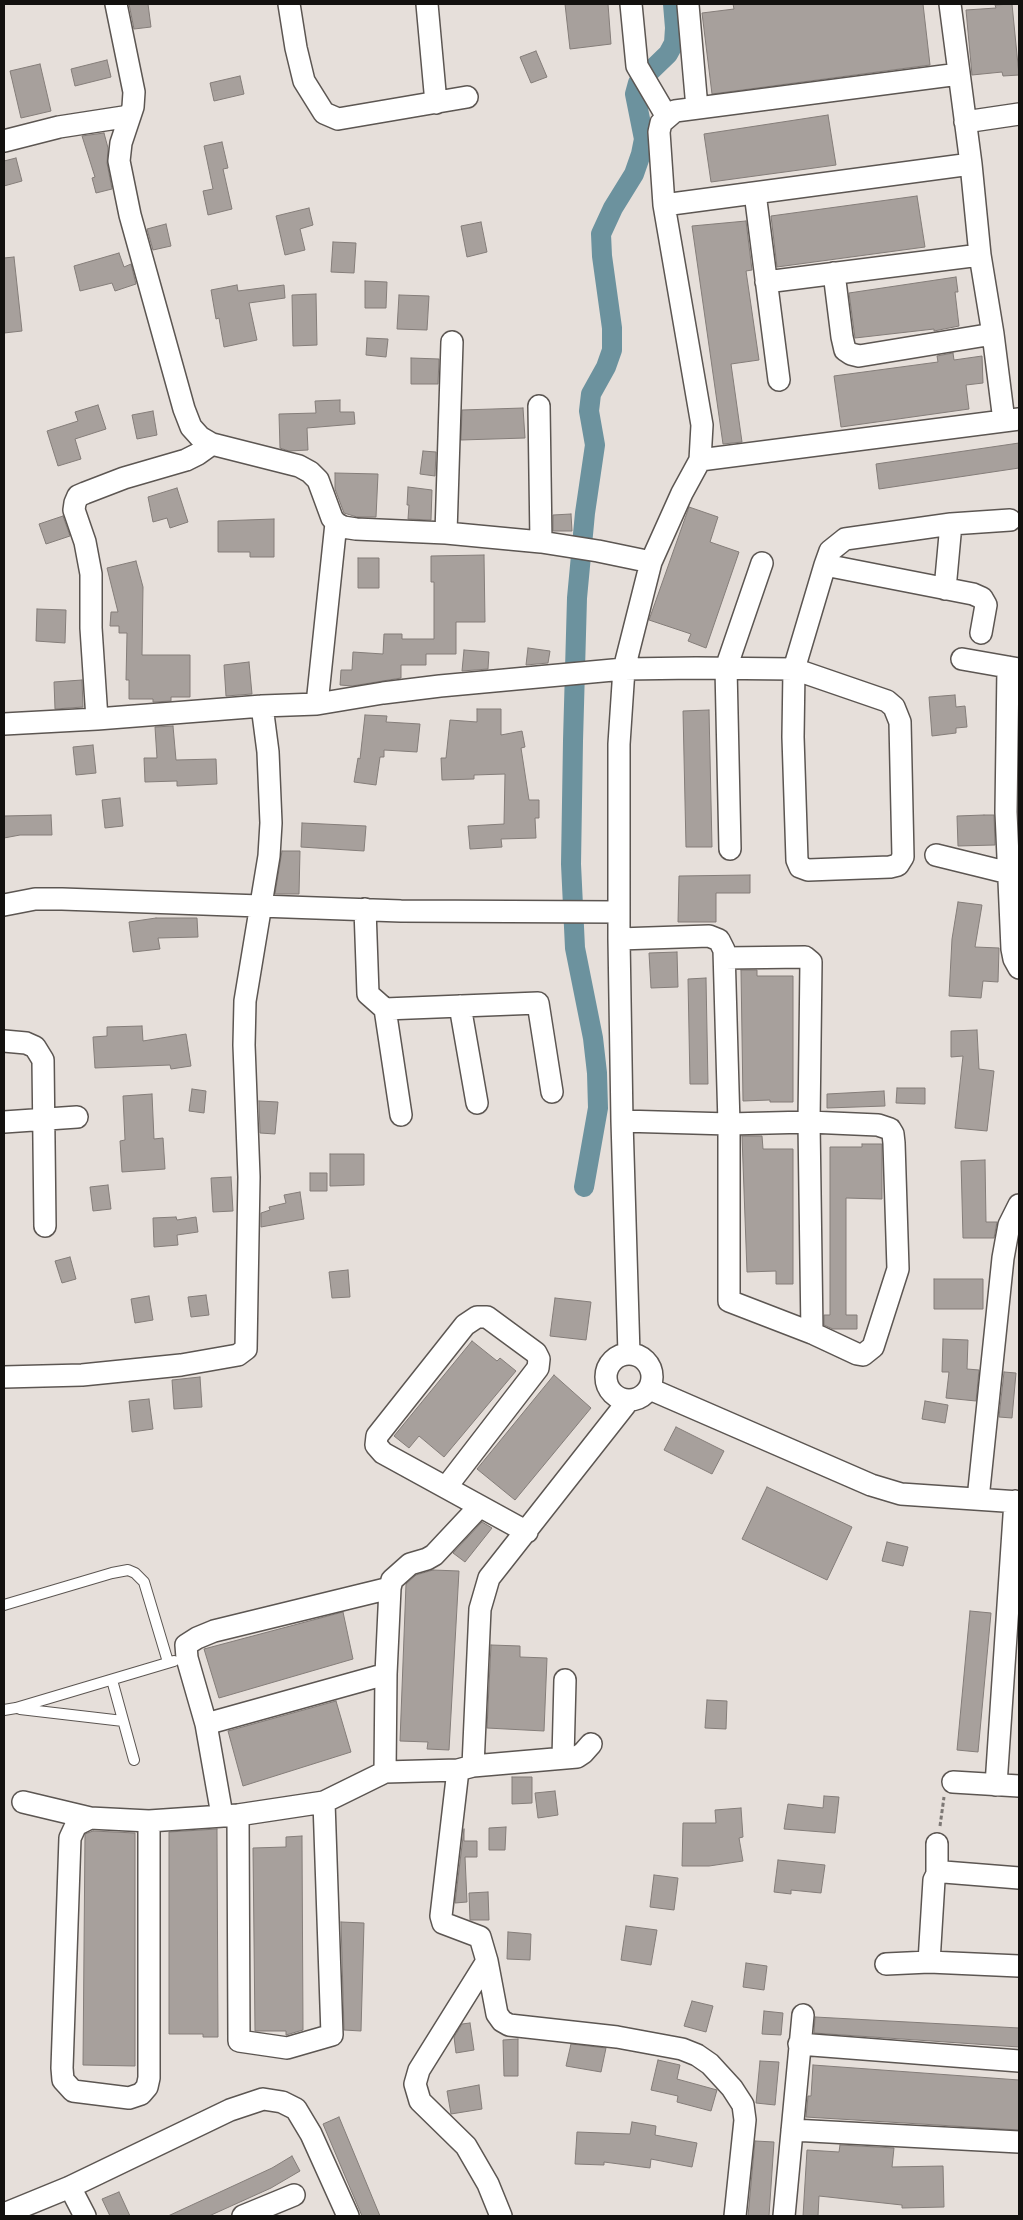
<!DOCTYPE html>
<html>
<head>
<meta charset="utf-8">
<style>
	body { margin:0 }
	#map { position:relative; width:1023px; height:2220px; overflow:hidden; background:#e6dfda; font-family:"Space Grotesk",sans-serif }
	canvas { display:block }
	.frame { position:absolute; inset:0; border:5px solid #13110f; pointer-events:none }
</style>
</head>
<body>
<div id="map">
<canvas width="1023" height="2220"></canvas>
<div class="frame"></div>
</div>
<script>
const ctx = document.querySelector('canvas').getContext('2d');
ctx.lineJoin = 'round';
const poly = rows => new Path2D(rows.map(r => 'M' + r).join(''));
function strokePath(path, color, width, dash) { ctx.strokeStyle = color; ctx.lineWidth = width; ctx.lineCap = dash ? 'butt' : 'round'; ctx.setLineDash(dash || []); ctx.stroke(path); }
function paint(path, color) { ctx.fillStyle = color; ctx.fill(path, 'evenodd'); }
const canal = poly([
	[584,1187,598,1108,597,1073,593,1038,575,948,571,864,573,741,577,598,585,513,595,445,589,411,591,394,606,367,612,350,612,328,602,256,601,234,613,208,634,174,641,154,644,139,635,94,638,83,668,54,674,43,675,28,673,4]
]);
const building = poly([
	[129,4,148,4,151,27,134,29,129,4],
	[565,4,608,4,611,44,570,49,565,4],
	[733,4,923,4,930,65,712,94,702,13,734,9,733,4],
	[1012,4,1019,75,1003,76,1002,72,972,75,966,10,996,8,995,5,1012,4],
	[536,51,547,77,531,83,520,57,536,51],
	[107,60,111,77,75,86,71,69,107,60],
	[40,64,51,111,21,118,10,71,40,64],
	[240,76,244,94,214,101,210,83,240,76],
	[828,115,836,165,711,182,704,134,828,115],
	[104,133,108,148,107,163,112,189,96,193,92,178,95,177,82,136,104,133],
	[222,142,228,168,223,169,232,209,208,215,203,191,213,189,204,146,222,142],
	[16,158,22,181,4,186,4,161,16,158],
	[917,196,925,247,777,267,771,216,917,196],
	[309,208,313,225,300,229,305,250,285,255,276,216,309,208],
	[746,221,752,270,746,271,759,360,731,364,742,442,723,444,692,226,746,221],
	[481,222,487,252,467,257,461,226,481,222],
	[166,224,171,246,153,250,147,229,166,224],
	[333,242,356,243,354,273,331,272,333,242],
	[119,253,124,267,131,264,136,284,115,291,112,283,80,291,74,266,119,253],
	[14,257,22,331,4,333,4,258,14,257],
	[956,277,958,292,955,292,959,326,934,331,934,329,855,338,849,293,956,277],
	[365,281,387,282,386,308,365,308,365,281],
	[237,285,238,291,284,285,285,298,249,303,257,340,224,347,219,318,216,319,211,290,237,285],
	[316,294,317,345,293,346,292,295,316,294],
	[399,295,429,296,427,330,397,329,399,295],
	[367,338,388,339,386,357,366,355,367,338],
	[953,353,954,360,982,356,983,383,966,385,969,409,841,427,834,376,938,362,937,356,953,353],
	[411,358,439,359,438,384,411,384,411,358],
	[340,400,340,412,354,412,355,424,307,428,308,450,289,451,280,448,279,414,316,413,315,401,340,400],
	[98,405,106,429,75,439,81,459,58,466,47,431,78,421,75,412,98,405],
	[523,408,525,438,461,440,462,410,523,408],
	[153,411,157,435,137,439,132,415,153,411],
	[1019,443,1019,468,879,489,876,464,1019,443],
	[423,451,436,452,435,476,420,474,423,451],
	[335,473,378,474,376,517,357,517,344,513,335,489,335,473],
	[408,487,432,490,431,520,408,519,409,505,407,505,408,487],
	[177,488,188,522,170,528,167,518,153,522,148,497,177,488],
	[689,507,718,517,710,542,739,552,706,648,688,641,691,634,649,620,689,507],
	[571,514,572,531,553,531,553,515,571,514],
	[63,516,70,536,46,544,39,524,63,516],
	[274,519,274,557,250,557,250,552,218,552,218,521,274,519],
	[484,555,485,622,456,622,456,654,426,654,426,665,401,665,401,678,352,686,340,685,341,670,352,670,353,652,383,654,384,634,402,634,402,639,434,639,434,582,431,582,431,556,484,555],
	[358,558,379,558,379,588,358,588,358,558],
	[136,561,143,587,142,655,190,655,190,697,171,697,171,701,153,702,153,699,129,699,129,680,126,680,127,633,119,633,119,626,110,626,111,612,118,612,107,568,136,561],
	[37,609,66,610,65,643,36,641,37,609],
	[528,648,550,651,548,663,526,665,528,648],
	[464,650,489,652,488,669,462,671,464,650],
	[249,662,252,694,226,696,224,665,249,662],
	[82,680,83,707,55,709,54,682,82,680],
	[955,695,956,707,965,706,967,727,956,728,956,733,932,736,929,697,955,695],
	[477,709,501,709,501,735,522,731,525,747,521,748,529,800,539,800,539,818,535,818,536,838,501,839,502,847,470,849,468,826,504,824,505,774,474,775,474,779,442,780,441,758,446,758,450,720,477,722,477,709],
	[709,710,712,847,686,847,683,711,709,710],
	[365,715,387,716,386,722,420,724,417,752,384,750,384,757,380,757,376,785,354,782,358,758,360,759,365,715],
	[173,726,176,760,216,759,217,784,177,786,177,781,145,782,144,758,157,758,155,727,173,726],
	[93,745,96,773,76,775,73,747,93,745],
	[120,798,123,826,105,828,102,800,120,798],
	[51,815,52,835,20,835,4,838,4,816,51,815],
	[984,815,994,815,995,845,958,846,957,816,984,815],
	[302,823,366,826,364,851,301,847,302,823],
	[282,851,300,851,299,894,275,894,282,851],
	[750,875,750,893,716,893,716,922,678,922,679,876,750,875],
	[958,902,982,905,975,947,999,948,998,982,983,981,981,998,949,996,952,939,958,902],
	[156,918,197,918,198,937,158,938,160,949,133,952,129,922,156,918],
	[677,952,678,987,651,988,649,953,677,952],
	[741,970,757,970,757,976,793,976,793,1102,770,1102,770,1100,743,1101,741,970],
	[706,978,708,1084,690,1084,688,979,706,978],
	[142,1026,143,1041,186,1034,191,1066,171,1069,170,1065,95,1068,93,1037,107,1036,107,1027,142,1026],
	[977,1030,979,1069,994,1071,987,1131,955,1128,963,1056,951,1057,951,1031,977,1030],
	[897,1088,925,1088,925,1104,896,1103,897,1088],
	[192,1089,206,1091,204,1113,189,1111,192,1089],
	[884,1091,885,1106,827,1108,827,1094,884,1091],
	[152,1094,154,1139,163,1138,165,1169,122,1172,120,1141,125,1140,123,1096,152,1094],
	[259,1101,278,1102,275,1134,260,1133,259,1101],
	[742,1136,762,1136,763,1149,793,1149,793,1284,776,1284,776,1271,747,1272,742,1136],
	[862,1144,882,1144,882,1199,846,1198,846,1315,857,1315,857,1329,833,1329,824,1325,824,1315,830,1315,830,1147,862,1147,862,1144],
	[330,1154,364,1154,364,1185,330,1186,330,1154],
	[985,1160,986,1222,997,1222,994,1238,963,1238,961,1161,985,1160],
	[310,1173,327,1173,327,1191,310,1191,310,1173],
	[231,1177,233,1211,213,1212,211,1178,231,1177],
	[108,1185,111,1209,93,1211,90,1187,108,1185],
	[300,1192,304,1219,261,1227,261,1213,270,1210,269,1207,286,1203,284,1195,300,1192],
	[176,1217,177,1220,196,1217,198,1232,177,1235,178,1245,154,1247,153,1218,176,1217],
	[70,1257,76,1279,62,1283,55,1261,70,1257],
	[348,1270,350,1297,332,1298,329,1272,348,1270],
	[934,1279,983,1279,983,1309,934,1309,934,1279],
	[206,1295,209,1315,191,1317,188,1297,206,1295],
	[149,1296,153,1320,135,1323,131,1299,149,1296],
	[555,1298,591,1302,586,1340,550,1336,555,1298],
	[943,1339,968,1340,967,1369,979,1370,976,1401,946,1398,949,1372,942,1372,943,1339],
	[472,1341,497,1361,500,1358,516,1371,444,1457,419,1436,409,1448,394,1436,472,1341],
	[1004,1372,1016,1373,1012,1418,999,1417,1004,1372],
	[554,1375,591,1408,515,1500,477,1469,554,1375],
	[200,1377,202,1407,174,1409,172,1380,200,1377],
	[149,1399,153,1429,132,1432,129,1401,149,1399],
	[925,1401,948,1405,945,1423,922,1419,925,1401],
	[676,1427,724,1451,712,1474,664,1450,676,1427],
	[767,1487,852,1527,827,1580,742,1539,767,1487],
	[482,1522,492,1528,465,1562,453,1553,482,1522],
	[887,1542,908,1547,903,1566,882,1561,887,1542],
	[433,1570,459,1571,449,1750,427,1749,428,1742,400,1741,406,1584,416,1575,433,1570],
	[970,1611,991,1613,978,1752,957,1750,970,1611],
	[343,1612,353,1659,219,1698,204,1649,343,1612],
	[491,1645,520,1646,520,1657,547,1658,544,1731,487,1728,491,1645],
	[707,1700,727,1701,726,1729,705,1728,707,1700],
	[336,1701,351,1752,243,1786,228,1731,336,1701],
	[512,1777,532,1777,532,1803,512,1804,512,1777],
	[555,1791,558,1815,538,1818,535,1793,555,1791],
	[824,1796,839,1797,835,1833,784,1829,788,1804,823,1808,824,1796],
	[741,1808,743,1837,739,1838,743,1861,709,1866,682,1866,683,1823,716,1823,715,1810,741,1808],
	[506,1827,505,1850,489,1850,489,1828,506,1827],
	[217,1829,218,2037,203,2037,203,2034,169,2034,169,1832,217,1829],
	[464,1829,464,1841,477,1841,477,1857,465,1857,467,1902,455,1903,464,1829],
	[93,1831,135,1833,135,2066,83,2065,85,1834,93,1831],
	[302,1836,303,2030,286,2035,286,2031,255,2031,253,1848,286,1847,286,1837,302,1836],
	[778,1860,825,1865,821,1893,791,1890,791,1894,774,1892,778,1860],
	[654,1875,678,1878,674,1910,650,1907,654,1875],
	[488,1892,489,1920,470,1920,469,1893,488,1892],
	[341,1922,364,1923,361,2031,344,2030,341,1922],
	[626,1926,657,1930,651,1965,621,1960,626,1926],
	[508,1932,531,1934,530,1960,507,1959,508,1932],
	[746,1963,767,1966,764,1990,743,1987,746,1963],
	[692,2001,713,2006,706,2032,684,2026,692,2001],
	[764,2011,783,2013,781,2035,762,2034,764,2011],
	[815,2017,1019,2028,1019,2047,814,2033,815,2017],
	[470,2023,474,2050,456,2053,454,2037,462,2024,470,2023],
	[518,2039,518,2076,504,2076,503,2040,518,2039],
	[571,2044,606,2048,601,2072,566,2066,571,2044],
	[658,2060,680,2065,677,2079,717,2090,711,2111,677,2102,678,2096,651,2090,658,2060],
	[760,2061,779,2062,775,2105,756,2103,760,2061],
	[813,2065,1019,2080,1019,2130,806,2117,808,2096,811,2096,813,2065],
	[479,2085,482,2109,451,2114,447,2091,479,2085],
	[339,2117,380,2216,362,2216,323,2124,339,2117],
	[632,2122,656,2126,655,2135,697,2143,692,2167,651,2159,650,2168,604,2162,604,2165,575,2164,577,2132,630,2134,632,2122],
	[755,2141,774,2142,769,2216,748,2216,755,2141],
	[840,2145,894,2148,892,2167,943,2166,944,2207,902,2208,902,2205,819,2196,818,2216,803,2216,807,2150,839,2152,840,2145],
	[292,2156,300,2171,271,2188,209,2216,168,2216,272,2168,292,2156],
	[119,2192,130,2216,110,2216,102,2199,119,2192]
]);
const path = poly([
	[940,1826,944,1797]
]);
const lane = poly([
	[4,1605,112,1573,128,1570,135,1573,144,1582,168,1662],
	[112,1680,134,1760],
	[20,1709,123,1721],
	[4,1710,16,1708,174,1661]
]);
const street = poly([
	[116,4,134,92,133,107,121,143,119,161,130,215,184,409,191,427,200,437,212,444,299,466,310,472,318,480,332,518,336,523,343,527,356,529,446,533,541,542,598,551,651,562],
	[289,4,296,48,304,81,324,113,338,119,467,97],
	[427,4,436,103],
	[631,4,637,66,667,117],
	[950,4,971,164,980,255,993,334,1004,421],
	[688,5,697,108],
	[965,122,1019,114],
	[4,141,59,127,130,116],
	[755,193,779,380],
	[664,205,971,164],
	[834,273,842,337,845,350,851,354,859,356,993,334],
	[766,282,980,255],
	[539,406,541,542],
	[700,460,1019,419],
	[446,533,452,342],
	[825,565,973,594,982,598,986,605,981,633],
	[945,589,951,524],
	[962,659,1019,669],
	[1008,667,1006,812,1012,949,1014,959,1019,968],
	[317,704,336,523],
	[97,719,91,628,91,574,85,542,74,510,75,503,78,496,85,493,124,478,186,460,198,454,212,444],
	[4,724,97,719,262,706,317,704,383,693,440,686,624,669,696,668,794,669,887,701,894,707,900,722,903,857,898,865,890,867,808,870,800,867,797,860,793,737,794,669,825,565,830,551,845,539,951,524,1010,520],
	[730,849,726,668,762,563],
	[936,855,1009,873],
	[4,905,35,899,62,899,401,911,618,912],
	[365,909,368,994,385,1009,401,1115],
	[619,939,709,936,719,940,724,950,729,1124,729,1301,812,1333,857,1354,863,1355,873,1347,898,1269,894,1143,893,1134,890,1129,878,1125,809,1122,729,1124,622,1121],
	[725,958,805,957,811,962,809,1122,812,1333],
	[460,1006,477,1103],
	[385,1009,538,1003,552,1092],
	[4,1041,26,1043,35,1047,43,1060,45,1226],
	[4,1122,77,1117],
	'606 1377a23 23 0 1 1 46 0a23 23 0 1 1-46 0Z',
	[629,1354,622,1121,619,939,619,744,624,669,651,562,682,493,700,460,702,425,664,205,659,132,661,123,675,111,959,74],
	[4,1377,82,1375,181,1365,238,1355,246,1349,249,1177,244,1045,245,1001,269,856,271,823,268,752,262,706],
	[650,1389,871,1485,901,1494,1019,1502],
	[447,1486,538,1368,539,1359,536,1353,487,1317,477,1317,465,1325,377,1436,376,1445,383,1453,527,1532],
	[978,1499,1003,1258,1009,1225,1019,1205],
	[206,1724,187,1658,186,1645,197,1638,214,1631,390,1588],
	[563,1758,565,1680],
	[473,1766,480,1609,489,1578,629,1400],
	[458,1770,441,1916,443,1923,480,1937,487,1961,497,2014,502,2021,509,2025,617,2037,682,2049,697,2055,710,2064,732,2088,743,2105,745,2120,735,2216],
	[385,1772,386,1674,390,1588,392,1580,410,1564,427,1559,434,1555,479,1507],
	[953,1782,1019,1786],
	[996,1785,1015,1501],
	[23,1802,90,1818],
	[222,1815,206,1724,386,1674],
	[238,1815,239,2041,287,2048,332,2035,324,1802],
	[149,1821,149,2078,147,2087,141,2094,129,2098,73,2091,63,2080,62,2068,70,1838,76,1825,90,1818,149,1821,238,1815,324,1802,385,1772,458,1770,473,1766,577,1757,583,1753,591,1744],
	[937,1844,937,1874],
	[487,1961,419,2070,415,2084,420,2101,466,2146,488,2184,501,2216],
	[929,1962,934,1880,937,1874,944,1872,1019,1878],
	[886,1964,929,1962,1019,1966],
	[799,2044,1019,2061],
	[792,2130,1019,2142],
	[70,2187,85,2216],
	[4,2214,70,2187,230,2110,263,2099,282,2102,296,2109,311,2134,348,2216],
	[243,2216,294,2195],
	[784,2216,803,2015]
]);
strokePath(canal, '#6c929e', 20);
paint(building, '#a7a09c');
strokePath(building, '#847d79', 1);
strokePath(lane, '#5c5652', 12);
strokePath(street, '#5c5652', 24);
strokePath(path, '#7c7774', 3, [4, 2.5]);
strokePath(lane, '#fff', 10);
strokePath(street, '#fff', 21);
</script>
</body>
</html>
